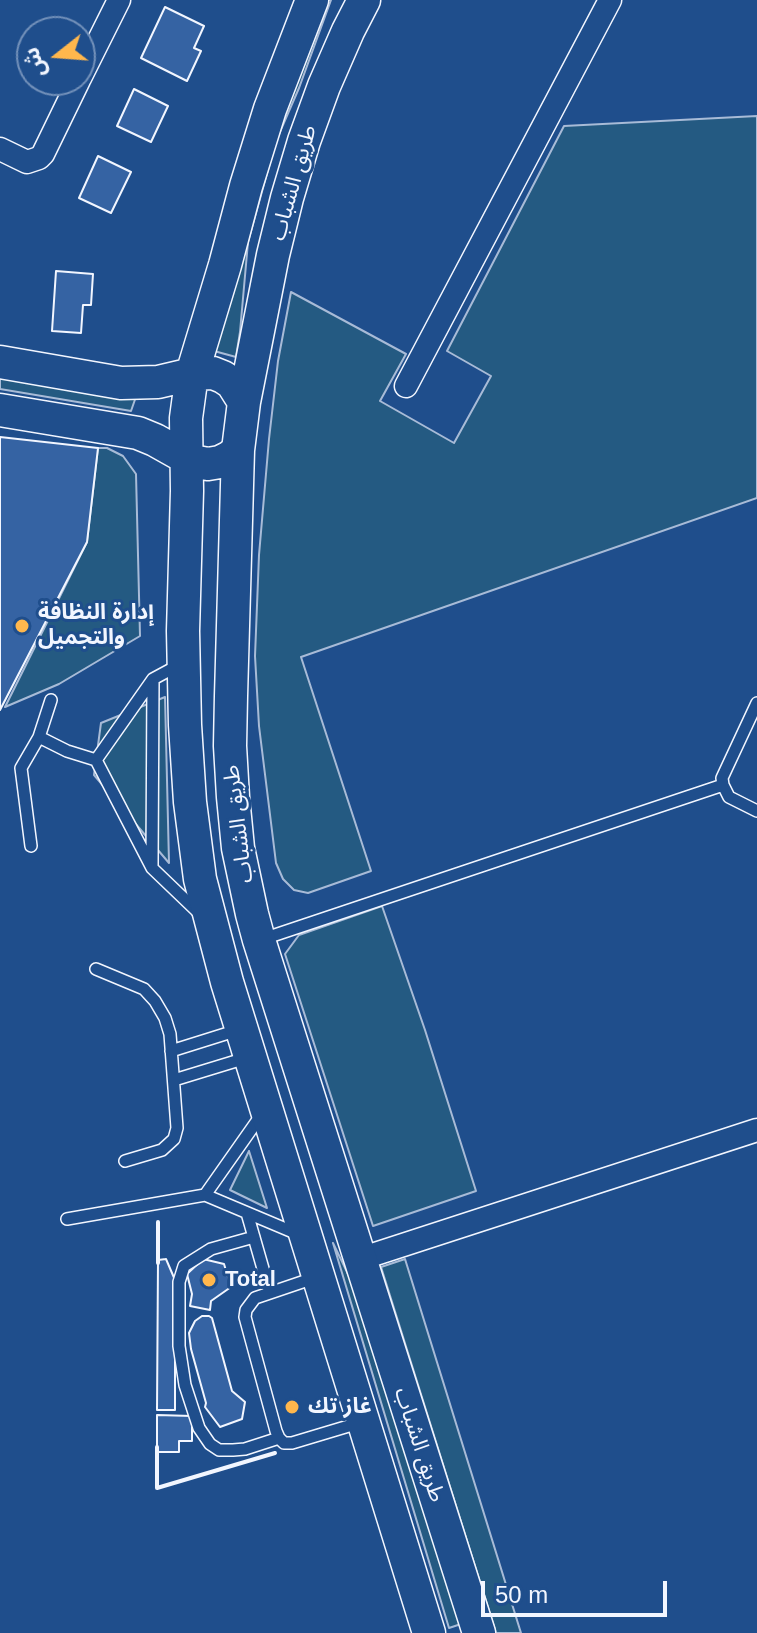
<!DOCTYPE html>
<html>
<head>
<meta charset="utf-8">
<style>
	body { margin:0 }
	#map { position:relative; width:757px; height:1633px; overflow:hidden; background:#1f4e8c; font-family:Helvetica,"Noto Sans Arabic",sans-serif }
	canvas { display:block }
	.north { position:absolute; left:16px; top:16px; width:80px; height:80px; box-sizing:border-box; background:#1f4e8c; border:2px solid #7391ba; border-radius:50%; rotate:253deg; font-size:22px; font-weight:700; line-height:32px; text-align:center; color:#f2f6ff }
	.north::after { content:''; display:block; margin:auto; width:28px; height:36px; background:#ffb74d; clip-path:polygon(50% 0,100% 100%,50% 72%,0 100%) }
	.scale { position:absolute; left:481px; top:1581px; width:186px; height:36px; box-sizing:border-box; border:4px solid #f2f6ff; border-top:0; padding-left:10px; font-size:24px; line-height:28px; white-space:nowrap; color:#f2f6ff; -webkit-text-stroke:6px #1f4e8c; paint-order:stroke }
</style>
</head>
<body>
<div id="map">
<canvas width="757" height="1633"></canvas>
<div class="north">ش</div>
<div class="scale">50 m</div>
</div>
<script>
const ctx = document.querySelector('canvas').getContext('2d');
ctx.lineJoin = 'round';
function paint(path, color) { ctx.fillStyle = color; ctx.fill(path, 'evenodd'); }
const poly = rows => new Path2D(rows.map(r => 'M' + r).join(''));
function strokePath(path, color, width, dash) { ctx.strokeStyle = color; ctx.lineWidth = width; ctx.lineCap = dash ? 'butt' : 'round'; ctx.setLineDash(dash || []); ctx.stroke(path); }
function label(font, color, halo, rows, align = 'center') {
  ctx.font = font + ' Helvetica,"Noto Sans Arabic",sans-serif'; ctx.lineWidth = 6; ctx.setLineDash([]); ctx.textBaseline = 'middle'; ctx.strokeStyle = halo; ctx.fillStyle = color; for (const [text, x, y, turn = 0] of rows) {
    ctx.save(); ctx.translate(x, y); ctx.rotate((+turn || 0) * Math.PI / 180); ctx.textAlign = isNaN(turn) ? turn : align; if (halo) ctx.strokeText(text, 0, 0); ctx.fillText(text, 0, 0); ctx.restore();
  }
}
const green = poly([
	[313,0,331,0,299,88,276,141,248,242,240,332,236,357,214,351,313,0],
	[757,116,757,498,301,657,371,871,308,893,294,890,283,879,276,863,259,726,255,656,259,555,269,439,278,361,291,292,406,354,380,401,454,443,491,376,447,351,564,126,757,116],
	[0,372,139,388,131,411,0,389,0,372],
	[98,448,107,448,123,456,136,474,140,636,59,684,5,707,87,542,98,448],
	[165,697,169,863,94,775,101,723,165,697],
	[382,906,425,1030,476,1191,373,1226,285,954,299,935,382,906],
	[249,1151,267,1208,230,1190,249,1151],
	[333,1243,363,1305,467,1622,449,1628,333,1243],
	[405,1259,521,1633,496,1633,381,1267,405,1259]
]);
const building = poly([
	[165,7,204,26,194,48,201,51,187,81,141,58,165,7],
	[134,89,168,106,151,142,117,126,134,89],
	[98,156,131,172,111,213,79,198,98,156],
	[56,271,93,274,91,305,83,305,81,333,52,331,56,271],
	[0,437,98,448,87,542,0,710,0,437],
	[166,1259,175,1280,175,1410,157,1410,158,1260,166,1259],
	[203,1259,224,1264,231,1287,211,1301,210,1310,190,1306,192,1294,187,1274,203,1259],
	[202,1316,209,1316,212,1318,232,1391,245,1402,242,1419,220,1427,205,1407,206,1403,191,1349,189,1333,195,1321,202,1316],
	[157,1415,192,1416,192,1441,179,1441,179,1452,157,1452,157,1415]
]);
const lane = poly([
	[757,703,722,778,723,785,729,797,757,811],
	[39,737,67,751,96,760,152,868,200,914],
	[96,760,153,679,179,665],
	[31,846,21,768,39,737,51,700],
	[152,866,153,679],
	[260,940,723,785],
	[96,969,144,989,155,1001,165,1018,170,1034,177,1128,174,1139,162,1150,125,1161],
	[171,1051,238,1030],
	[174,1080,246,1058],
	[205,1195,262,1114],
	[247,1213,270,1293],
	[67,1219,205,1195,300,1235],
	[254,1237,211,1249,184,1266,179,1282,179,1346,185,1385,199,1428,210,1444,219,1450,233,1450,245,1449,279,1438],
	[314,1278,255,1298,246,1310,245,1317,276,1431,279,1438,284,1443,292,1443,362,1422]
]);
const street = poly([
	[80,78,119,0],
	[0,149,27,162,39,158,43,154,79,80],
	[406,386,610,0],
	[360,1259,757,1130]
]);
const secondary = poly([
	[312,0,270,109,246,186,225,265,192,374,186,418,187,491,183,631,185,725,190,802,200,879,227,982,429,1633],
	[364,0,348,31,324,86,304,141,287,198,273,255,244,402,238,450,231,696,230,746,233,797,238,848,252,914,259,940,479,1633],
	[0,362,121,383,158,382,192,374,213,373,223,377,232,383,244,402],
	[0,410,138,433,155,440,187,458,197,462,208,464,220,462,230,457,238,450]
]);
const wall = poly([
	[158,1263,158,1222],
	[157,1447,157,1488,275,1453]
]);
const markers = [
	[22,626,8,"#ffb74d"],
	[209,1280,8,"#ffb74d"],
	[292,1407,8,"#ffb74d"]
];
const streetNames = [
	["طريق الشباب",294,183,-74],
	["طريق الشباب",239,824,-97],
	["طريق الشباب",419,1445,72]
];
const poiNames = [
	["إدارة النظافة",38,613],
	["والتجميل",38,638],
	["Total",225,1280],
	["غاز تك",308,1407]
];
paint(green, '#245a82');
strokePath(green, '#a8bbd7', 2);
paint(building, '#3563a3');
strokePath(building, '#f2f6ff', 2);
strokePath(lane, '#f2f6ff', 14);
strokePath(street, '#f2f6ff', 25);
strokePath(secondary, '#f2f6ff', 35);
strokePath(lane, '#1f4e8c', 11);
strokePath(street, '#1f4e8c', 22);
strokePath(secondary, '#1f4e8c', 32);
strokePath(wall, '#f2f6ff', 4);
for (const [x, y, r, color] of markers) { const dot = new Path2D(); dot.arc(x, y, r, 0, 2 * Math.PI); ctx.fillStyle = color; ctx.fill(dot); strokePath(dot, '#1f4e8c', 3); }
label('22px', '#f2f6ff', '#1f4e8c', streetNames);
label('bold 22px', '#f2f6ff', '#1f4e8c', poiNames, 'left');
</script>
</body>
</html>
